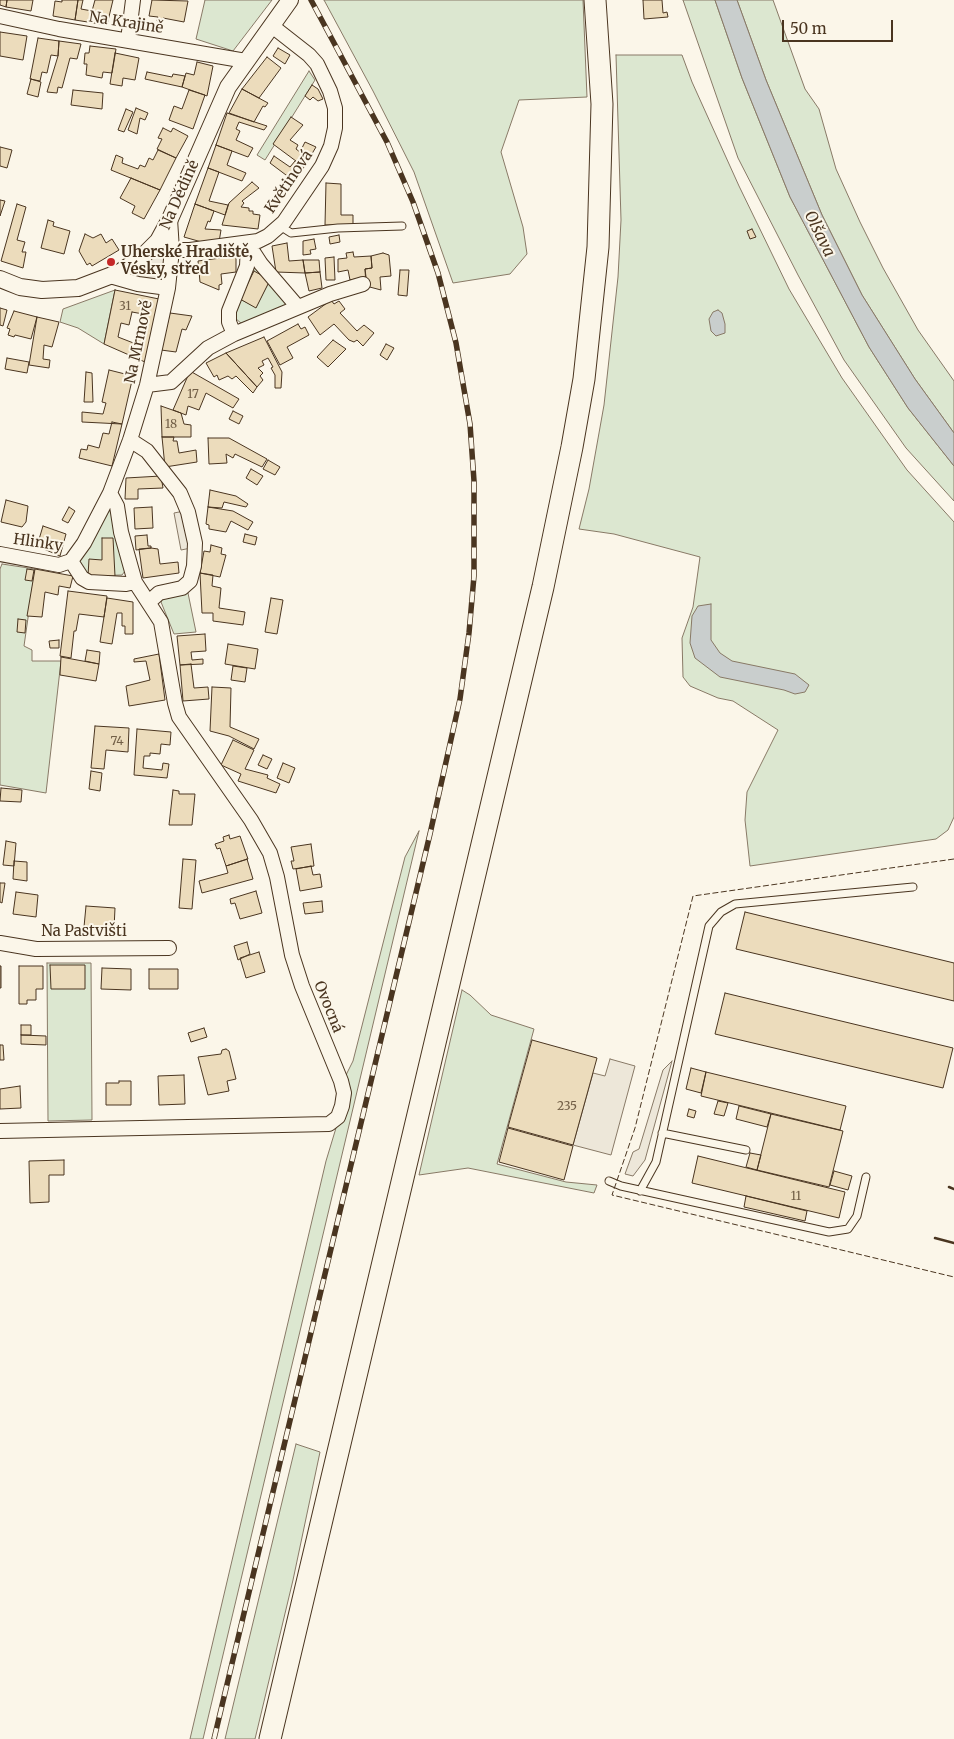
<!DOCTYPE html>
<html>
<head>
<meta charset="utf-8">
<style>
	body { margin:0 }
	#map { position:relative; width:954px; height:1739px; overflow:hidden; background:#fbf6e9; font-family:Merriweather,serif }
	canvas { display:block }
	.scale { position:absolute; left:782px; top:20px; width:111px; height:22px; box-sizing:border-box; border:2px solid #4a3520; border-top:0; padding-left:6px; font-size:15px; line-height:18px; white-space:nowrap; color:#4a3520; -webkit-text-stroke:4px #fbf6e9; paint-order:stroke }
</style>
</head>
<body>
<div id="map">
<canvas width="954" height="1739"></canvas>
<div class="scale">50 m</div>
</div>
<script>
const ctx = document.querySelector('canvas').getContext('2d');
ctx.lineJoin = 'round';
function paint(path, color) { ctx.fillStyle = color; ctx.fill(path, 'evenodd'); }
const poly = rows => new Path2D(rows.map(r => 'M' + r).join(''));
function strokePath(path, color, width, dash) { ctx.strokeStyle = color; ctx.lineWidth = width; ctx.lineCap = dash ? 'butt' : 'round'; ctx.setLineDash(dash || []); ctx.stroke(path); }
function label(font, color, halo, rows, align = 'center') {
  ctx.font = font + ' Merriweather,serif'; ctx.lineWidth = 4; ctx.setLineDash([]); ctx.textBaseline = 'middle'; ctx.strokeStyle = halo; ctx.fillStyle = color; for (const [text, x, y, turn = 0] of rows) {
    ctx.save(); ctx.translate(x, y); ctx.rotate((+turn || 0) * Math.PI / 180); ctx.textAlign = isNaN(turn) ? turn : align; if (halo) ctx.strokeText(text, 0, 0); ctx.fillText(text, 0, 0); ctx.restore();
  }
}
const green = poly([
	[205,0,272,0,233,51,196,39,205,0],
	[324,0,583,0,587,97,519,100,501,152,523,227,527,254,510,274,453,283,414,172,373,91,324,0],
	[683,0,715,0,742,78,790,197,869,347,908,408,954,466,954,501,906,448,844,360,798,275,738,158,683,0],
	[737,0,773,0,805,89,819,109,836,169,860,222,883,268,918,330,954,381,954,433,915,379,862,295,822,215,766,80,737,0],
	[616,55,682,55,692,82,739,186,789,289,842,378,907,470,954,522,954,817,948,830,936,839,750,866,745,820,747,792,778,730,733,701,718,698,690,686,683,677,682,638,693,607,700,557,614,534,579,529,589,489,604,405,618,277,621,220,616,55],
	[309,71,315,80,265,160,257,155,309,71],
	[255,266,266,278,254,272,240,299,256,307,270,280,286,303,284,308,242,324,235,318,234,309,252,268,255,266],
	[115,290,104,344,78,328,60,322,63,309,115,290],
	[110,507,125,571,122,575,88,576,81,569,79,560,110,507],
	[2,564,35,569,24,646,32,650,32,661,61,661,46,793,0,785,0,569,2,564],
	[188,593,196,632,174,634,161,602,163,599,173,595,188,593],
	[419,831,203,1739,190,1739,326,1161,349,1085,345,1077,353,1061,405,857,419,831],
	[47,963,91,963,92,1120,48,1121,47,963],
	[462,990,470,995,491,1015,534,1029,497,1164,566,1182,597,1185,594,1193,468,1168,419,1175,462,990],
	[296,1444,320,1452,293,1580,255,1739,225,1739,296,1444]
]);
const parking = poly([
	[170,219,168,288,110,276,170,219],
	[184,511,191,548,181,550,174,513,184,511],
	[610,1059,635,1066,611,1155,573,1145,593,1073,605,1076,610,1059],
	[672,1061,645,1160,633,1176,625,1174,633,1152,639,1149,663,1070,672,1061]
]);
const water = poly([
	[715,0,737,0,766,80,822,215,862,295,915,379,954,433,954,466,908,408,869,347,790,197,742,78,715,0],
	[718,310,722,313,725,324,725,333,716,336,711,331,709,319,713,312,718,310],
	[711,604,711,640,720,653,732,661,795,674,809,685,805,692,795,694,784,690,720,677,695,658,690,643,692,616,698,606,711,604]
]);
const building = poly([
	[0,0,7,0,6,7,0,5,0,0],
	[7,0,33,0,31,11,6,7,7,0],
	[62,0,78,0,75,20,53,16,55,1,62,2,62,0],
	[78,0,83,0,81,9,92,11,95,0,113,0,107,25,75,20,78,0],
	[152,0,188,1,184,22,163,18,163,22,157,21,158,17,149,16,152,0],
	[643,0,662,0,663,13,667,12,668,17,644,19,643,0],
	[0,32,27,36,23,60,0,56,0,32],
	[38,38,59,41,58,56,51,55,47,73,42,72,40,81,30,79,38,38],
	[59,41,81,44,77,59,70,58,62,88,58,87,57,93,47,92,58,56,59,41],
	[90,46,116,49,112,73,103,72,102,78,86,75,87,64,84,64,85,53,89,53,90,46],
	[278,48,290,55,285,64,273,56,278,48],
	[115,53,139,58,135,80,123,78,122,86,110,84,115,53],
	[267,57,281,68,259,98,242,89,267,57],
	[197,62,213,66,207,96,182,87,186,73,194,75,197,62],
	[147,72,172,77,173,74,185,76,182,87,145,79,147,72],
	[31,79,41,82,38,97,27,94,31,79],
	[312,85,318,89,323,99,318,101,313,97,310,100,305,96,312,85],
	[242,89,268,103,265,107,263,106,254,122,229,113,242,89],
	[73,90,103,93,102,109,71,105,73,90],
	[189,90,205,95,193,129,169,120,174,106,182,109,189,90],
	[136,108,148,113,145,120,140,118,137,134,128,130,136,108],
	[126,109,133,112,124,132,118,130,126,109],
	[227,113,267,126,264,130,239,122,236,129,240,131,236,140,253,148,248,157,216,145,227,113],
	[291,117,303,125,290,140,298,145,296,149,300,152,305,142,316,147,304,167,273,144,291,117],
	[163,128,171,132,173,128,188,136,176,158,157,149,162,139,158,138,163,128],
	[216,145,232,151,227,165,246,173,242,181,208,168,216,145],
	[0,147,12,150,7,168,0,166,0,147],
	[158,150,176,158,160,190,111,170,116,155,123,158,122,163,138,169,140,165,145,167,149,158,153,160,158,150],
	[274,156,290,167,295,161,304,167,294,181,270,163,274,156],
	[208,168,219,172,209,201,228,205,225,215,195,204,208,168],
	[131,178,160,190,144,219,132,213,135,206,120,198,131,178],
	[252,182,259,188,242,201,244,203,241,207,249,208,249,211,253,211,253,214,260,215,258,229,222,225,229,203,252,182],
	[326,183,341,184,341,215,353,215,353,225,325,225,326,183],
	[0,200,5,201,0,216,0,200],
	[17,204,26,207,17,240,25,242,22,252,26,252,23,268,1,261,17,204],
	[195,204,214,211,210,222,208,221,205,229,221,230,219,242,205,243,184,237,195,204],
	[48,220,54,222,53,226,70,231,64,254,41,248,48,220],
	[752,229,756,237,750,239,747,231,752,229],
	[85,234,93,238,101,234,106,243,112,239,119,250,92,266,90,263,87,265,79,251,85,234],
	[339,235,340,242,330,244,329,237,339,235],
	[314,239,316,249,310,250,311,254,303,255,303,241,314,239],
	[287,243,289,261,303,260,305,273,276,272,272,246,287,243],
	[353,252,354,257,371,256,372,268,365,269,366,277,350,280,348,270,338,272,338,259,347,258,346,253,353,252],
	[383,253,389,255,391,276,380,277,381,290,366,286,365,269,372,268,371,256,383,253],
	[236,256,236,272,221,274,222,284,219,285,219,290,200,282,198,261,236,256],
	[334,257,335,280,326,280,325,258,334,257],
	[303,260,319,260,320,272,305,273,303,260],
	[400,270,409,270,407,296,398,295,400,270],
	[254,271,270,280,256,308,240,299,254,271],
	[320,272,322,288,309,291,305,273,320,272],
	[115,290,159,299,145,362,104,344,115,290],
	[132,312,143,314,136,344,118,337,121,323,129,325,132,312],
	[331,300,334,304,339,301,345,309,340,313,357,331,364,325,374,333,363,346,357,340,354,342,349,340,334,324,320,335,308,317,331,300],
	[0,308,7,310,3,326,0,325,0,308],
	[14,311,37,317,31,339,15,335,14,337,8,335,10,329,7,328,14,311],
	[170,313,192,316,186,330,182,329,176,352,161,350,170,313],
	[37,317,59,322,52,347,44,345,43,359,50,360,49,368,29,365,37,317],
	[298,324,301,329,305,327,309,335,287,347,293,358,280,365,267,341,298,324],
	[264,337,282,372,281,388,275,388,275,375,271,368,273,367,268,358,262,361,264,365,258,368,263,373,260,376,263,380,257,387,226,353,264,337],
	[333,340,346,349,328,367,317,357,333,340],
	[386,344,394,348,387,360,380,355,386,344],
	[226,353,257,387,253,393,236,376,232,379,228,376,219,380,217,375,214,377,206,363,226,353],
	[7,358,29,362,27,373,5,369,7,358],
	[109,370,133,376,122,424,82,422,82,412,103,414,106,403,102,402,109,370],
	[190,371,239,399,233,408,206,393,199,410,188,406,186,415,173,410,190,371],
	[86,372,92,373,93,402,84,402,86,372],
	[161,406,181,413,184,424,191,425,191,437,162,437,161,406],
	[233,411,243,416,239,424,229,419,233,411],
	[112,422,122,424,112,466,79,458,81,449,87,450,88,445,99,448,103,433,109,434,112,422],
	[162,437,174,437,173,441,177,441,179,453,196,450,197,462,165,467,162,437],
	[208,438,229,438,267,459,262,467,235,454,233,458,226,454,227,463,209,464,208,438],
	[268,460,280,467,275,475,263,469,268,460],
	[251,469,263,476,257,485,246,478,251,469],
	[161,476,163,488,138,489,138,499,125,499,126,478,161,476],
	[210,490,236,496,248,504,246,507,224,502,222,508,208,507,210,490],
	[6,500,28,506,26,522,22,527,1,522,6,500],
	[69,507,75,511,68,523,62,520,69,507],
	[152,507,153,528,135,529,134,508,152,507],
	[208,507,233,511,253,522,248,530,231,521,226,532,209,529,209,525,206,524,208,507],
	[43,526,66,534,60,556,37,546,43,526],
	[245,534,257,537,255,545,243,542,245,534],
	[147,535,148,546,151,546,151,548,136,550,135,536,147,535],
	[102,538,113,538,115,576,88,576,89,559,102,560,102,538],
	[211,545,222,548,221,554,226,555,220,577,200,573,204,551,210,552,211,545],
	[151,548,158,549,160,564,178,562,179,573,143,578,139,549,151,548],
	[27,569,34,570,32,581,25,580,27,569],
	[35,569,73,576,70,588,59,586,58,595,45,592,42,617,27,616,35,569],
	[200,573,213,575,212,586,221,588,219,608,245,612,243,625,213,621,213,613,202,613,200,573],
	[68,591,107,596,104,617,79,614,76,631,74,631,71,658,60,656,68,591],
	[107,598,133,602,133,634,125,634,125,626,122,626,122,613,117,613,112,644,100,642,107,598],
	[271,598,283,600,277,634,265,632,271,598],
	[18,619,26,620,25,633,17,632,18,619],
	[205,634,206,651,191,652,192,660,203,659,203,664,180,665,177,636,205,634],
	[59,640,59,648,50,648,49,641,59,640],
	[228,644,258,649,255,669,225,664,228,644],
	[87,650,100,652,99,664,85,661,87,650],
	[159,654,165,700,129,706,126,686,150,680,146,661,134,662,134,659,159,654],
	[61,657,99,664,96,681,60,675,61,657],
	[191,664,194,688,208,687,209,699,183,701,180,665,191,664],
	[233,666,247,668,245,682,231,680,233,666],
	[212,687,231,688,230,727,259,739,254,749,229,736,210,731,212,687],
	[95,726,129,728,128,752,106,750,104,769,91,768,95,726],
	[137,729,171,732,170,745,161,744,160,754,150,753,150,756,144,756,143,768,162,770,163,763,169,764,167,778,134,775,137,729],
	[233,740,254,750,245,769,268,775,267,778,280,784,276,793,238,781,241,774,221,765,233,740],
	[263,755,272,759,267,769,258,765,263,755],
	[283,763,295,768,289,783,277,778,283,763],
	[91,771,102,773,100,791,89,789,91,771],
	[1,788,22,790,21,802,0,801,1,788],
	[173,790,179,791,179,794,195,794,192,825,169,825,173,790],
	[229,835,230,839,240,836,248,859,226,866,220,848,217,849,215,844,224,841,223,837,229,835],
	[6,841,16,843,14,866,3,865,6,841],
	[311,844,314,866,293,869,291,861,294,861,291,847,311,844],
	[183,859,196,860,192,909,179,908,183,859],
	[247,859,253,879,202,893,199,881,228,873,226,866,247,859],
	[14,861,27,862,27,881,13,879,14,861],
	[311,866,313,875,320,874,322,887,300,891,296,869,311,866],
	[0,883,5,883,2,903,0,902,0,883],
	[256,891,262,913,240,919,235,903,231,904,230,899,256,891],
	[16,892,38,895,36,917,13,914,16,892],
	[322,901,323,912,305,914,303,903,322,901],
	[86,906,115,908,114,929,84,927,86,906],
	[745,912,954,963,954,1001,736,949,745,912],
	[247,942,250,954,238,960,234,946,247,942],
	[259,952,265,972,246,978,240,958,259,952],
	[50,965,85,965,85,989,51,989,50,965],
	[0,966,1,966,1,988,0,988,0,966],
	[19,966,43,966,43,989,36,989,36,1000,27,1000,27,1004,19,1004,19,966],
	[102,968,131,969,131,990,101,989,102,968],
	[149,969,178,969,178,989,149,989,149,969],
	[725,993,953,1048,943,1088,715,1034,725,993],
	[21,1025,31,1025,31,1035,21,1035,21,1025],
	[204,1028,207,1037,191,1042,188,1033,204,1028],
	[21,1035,46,1036,46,1045,21,1044,21,1035],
	[532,1040,597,1058,573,1145,508,1127,532,1040],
	[0,1045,3,1045,4,1060,0,1060,0,1045],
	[226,1049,229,1051,236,1079,227,1081,229,1091,208,1095,198,1057,221,1054,222,1050,226,1049],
	[691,1068,706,1072,701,1093,686,1089,691,1068],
	[706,1072,846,1106,840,1130,701,1096,706,1072],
	[184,1075,185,1104,159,1105,158,1076,184,1075],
	[119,1081,131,1081,131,1105,106,1105,106,1083,119,1083,119,1081],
	[20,1086,21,1108,0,1109,0,1089,20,1086],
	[718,1101,728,1103,724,1116,714,1114,718,1101],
	[739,1106,771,1114,767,1127,736,1119,739,1106],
	[689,1109,696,1111,694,1118,687,1116,689,1109],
	[771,1114,843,1131,829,1187,757,1170,771,1114],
	[508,1128,573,1146,564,1180,499,1162,508,1128],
	[750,1153,761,1155,757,1170,746,1167,750,1153],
	[698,1156,845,1192,839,1218,692,1183,698,1156],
	[64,1160,64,1175,49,1175,49,1202,30,1203,29,1161,64,1160],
	[834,1171,852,1176,848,1190,830,1185,834,1171],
	[746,1196,807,1211,805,1221,744,1207,746,1196]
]);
const service = poly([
	[280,226,291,233,338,228,402,226],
	[662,1133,746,1150],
	[609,1181,621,1186,829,1232,848,1229,857,1216,866,1177],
	[640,1191,656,1162,709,926,721,912,735,904,913,887]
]);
const minor = poly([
	[0,16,59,29,246,61],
	[128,40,133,0],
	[170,219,172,250,190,250,258,241,268,236,284,222,322,166,331,146,335,128,335,108,330,91,317,64,309,55,272,26],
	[248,244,261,264,297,306],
	[110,276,138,284,168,288],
	[234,334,229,322,229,311,247,266,248,244],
	[147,385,171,382,208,348,234,334,330,294,363,284],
	[130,440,147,451,180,493,188,512,195,543,194,566,190,581,182,588,159,593,149,602],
	[0,554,59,565,71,561],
	[135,582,126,584,89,582,82,578,71,561,84,543,110,493,130,440,147,385,168,288,172,250],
	[0,943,36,949,169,948],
	[0,1131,329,1124,338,1117,342,1106,344,1093,341,1081,302,986,292,955,277,877,270,853,251,820,179,717,175,703,161,622,135,582,121,532,117,506,110,493]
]);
const tertiary = poly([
	[0,279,20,287,42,290,78,288,120,272,142,257,158,241,170,219,228,87,290,0]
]);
const primary = poly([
	[270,1739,543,587,572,447,584,379,598,247,602,104,595,0]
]);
const rail = poly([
	[214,1739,430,834,460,699,469,633,474,576,474,481,470,424,456,343,438,273,413,202,387,142,311,0]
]);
const fence = poly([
	[954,859,693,896,635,1128,612,1195,954,1277]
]);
const wall = poly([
	[949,1187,954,1189],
	[935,1238,954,1243]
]);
const markers = [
	[111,262,5,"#c62828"]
];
const numberNames = [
	["31",125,307],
	["17",193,395],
	["18",171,425],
	["74",117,742],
	["235",567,1107],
	["11",796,1197]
];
const streetNames = [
	["Na Krajině",126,23,9],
	["Květinová",289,182,-56],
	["Na Dědině",180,195,-66],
	["Na Mrmově",139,342,-78],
	["Hlinky",38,543,8],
	["Na Pastvišti",84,932],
	["Ovocná",328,1007,68]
];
const poiNames = [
	["Uherské Hradiště,",121,253],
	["Vésky, střed",121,270]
];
const waterNames = [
	["Olšava",819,234,64]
];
paint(green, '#dce7d0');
strokePath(green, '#887966', 1);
paint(parking, '#ede7d9');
strokePath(parking, '#887966', 1);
paint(water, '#c9cecd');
strokePath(water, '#887966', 1);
paint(building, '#ecdcbc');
strokePath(building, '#4a3520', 1);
strokePath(service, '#4a3520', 9);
strokePath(minor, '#4a3520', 16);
strokePath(tertiary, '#4a3520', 18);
strokePath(primary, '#4a3520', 23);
strokePath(service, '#fbf6e9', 7);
strokePath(minor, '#fbf6e9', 14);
strokePath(tertiary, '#fbf6e9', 16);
strokePath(primary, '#fbf6e9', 21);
strokePath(rail, '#4a3520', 5.5);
strokePath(rail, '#fbf6e9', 4, [11]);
strokePath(fence, '#4a3520', 1, [6, 2.5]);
strokePath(wall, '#4a3520', 2.5);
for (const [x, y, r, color] of markers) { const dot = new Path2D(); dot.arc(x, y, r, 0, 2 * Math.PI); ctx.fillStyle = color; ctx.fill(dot); strokePath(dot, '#fbf6e9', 2); }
label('12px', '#725f47', null, numberNames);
label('15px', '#4a3520', '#fbf6e9', streetNames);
label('bold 15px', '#4a3520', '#fbf6e9', poiNames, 'left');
label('italic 16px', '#4a3520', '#fbf6e9', waterNames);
</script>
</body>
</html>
